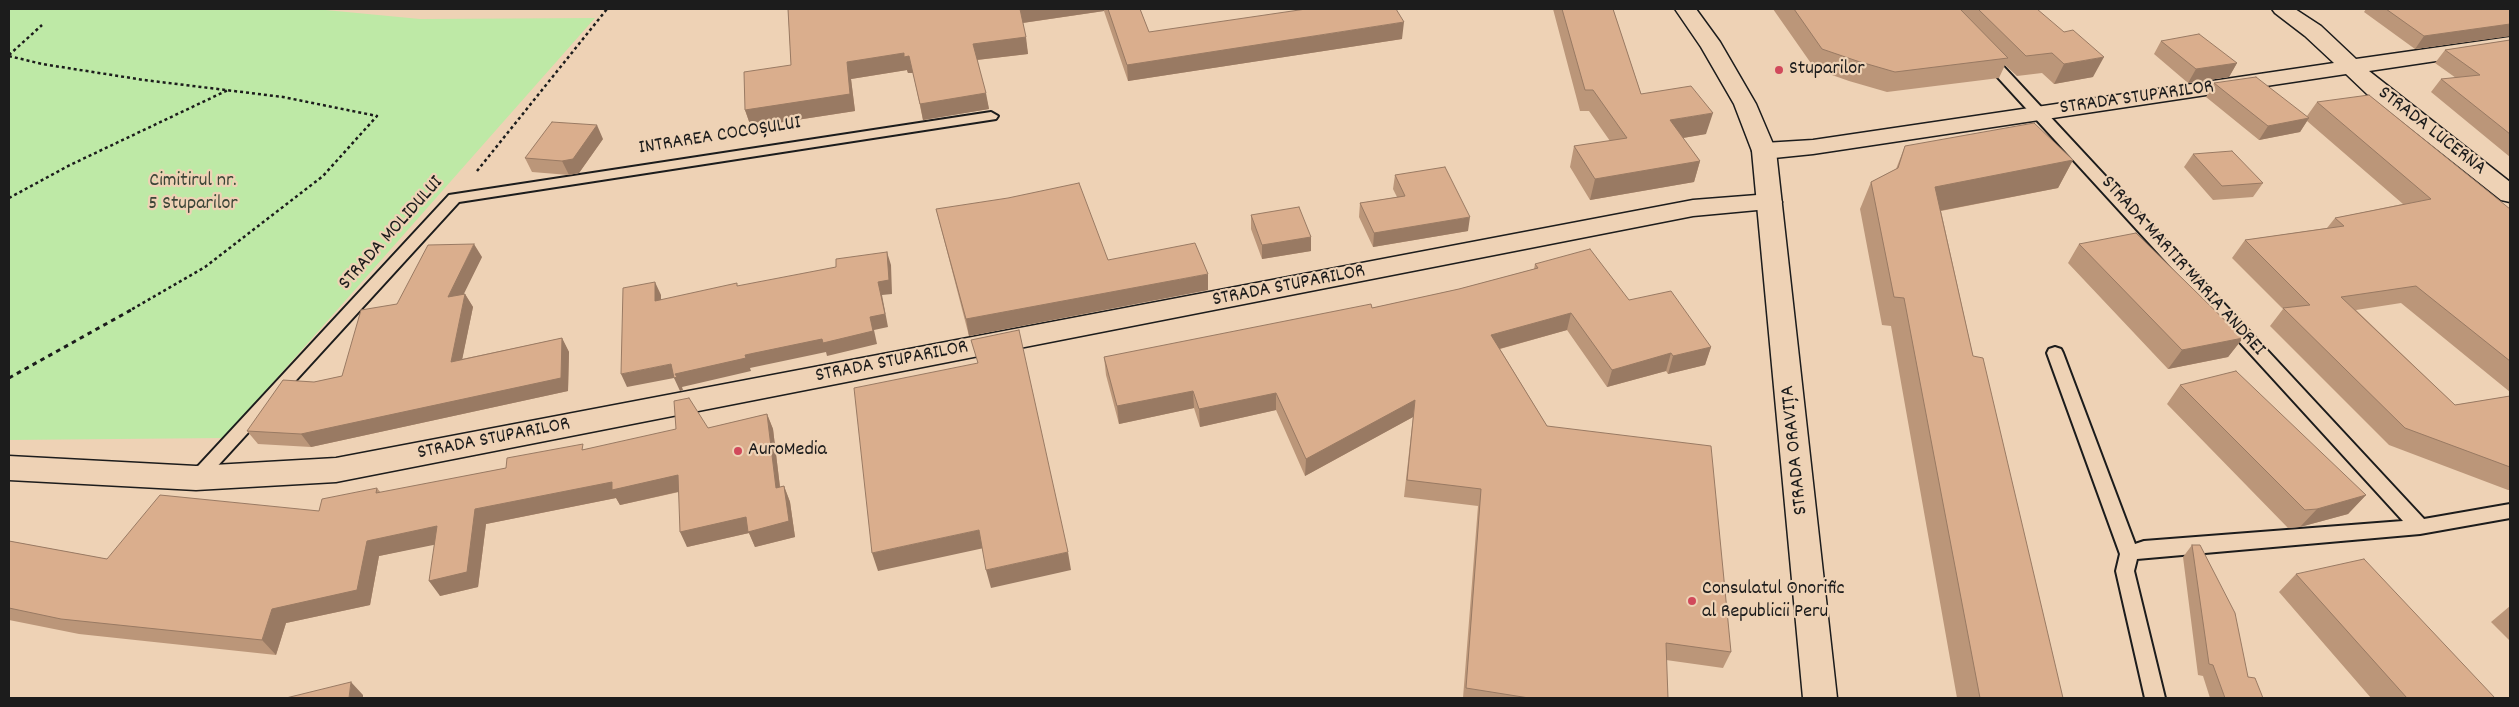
<!DOCTYPE html>
<html>
<head>
<meta charset="utf-8">
<style>
	body { margin:0 }
	#map { position:relative; width:2519px; height:707px; overflow:hidden; background:#eed2b5; font-family:Dekko,sans-serif }
	canvas { display:block }
	.frame { position:absolute; inset:0; border:10px solid #1c1c1c; pointer-events:none }
</style>
</head>
<body>
<div id="map">
<canvas width="2519" height="707"></canvas>
<div class="frame"></div>
</div>
<script>
const ctx = document.querySelector('canvas').getContext('2d');
ctx.lineJoin = 'round';
function paint(path, color) { ctx.fillStyle = color; ctx.fill(path, 'evenodd'); }
const poly = rows => new Path2D(rows.map(r => 'M' + r).join(''));
function strokePath(path, color, width, dash) { ctx.strokeStyle = color; ctx.lineWidth = width; ctx.lineCap = dash ? 'butt' : 'round'; ctx.setLineDash(dash || []); ctx.stroke(path); }
function label(font, color, halo, rows, align = 'center') {
  ctx.font = font + ' Dekko,sans-serif'; ctx.lineWidth = 4.5; ctx.setLineDash([]); ctx.textBaseline = 'middle'; ctx.strokeStyle = halo; ctx.fillStyle = color; for (const [text, x, y, turn = 0] of rows) {
    ctx.save(); ctx.translate(x, y); ctx.rotate((+turn || 0) * Math.PI / 180); ctx.textAlign = isNaN(turn) ? turn : align; if (halo) ctx.strokeText(text, 0, 0); ctx.fillText(text, 0, 0); ctx.restore();
  }
}
const green = poly([
	[9,9,315,9,420,19,595,18,224,438,9,440]
]);
const pathFar1 = poly([
	[9,55,42,25],
	[9,56,42,64,144,80,283,97,377,116,323,176,205,267,129,311],
	[477,171,607,9],
	[9,198,70,165,228,90]
]);
const path = poly([
	[9,378,131,310]
]);
const lane = poly([
	[1986,52,1991,53,2424,519,2510,504,2510,518,2420,534,2137,559,2134,571,2165,698,2145,698,2116,571,2120,554,2047,353,2049,349,2055,347,2061,349,2063,353,2135,544,2144,541,2403,521,1981,59,1980,56,1981,53,1986,52],
	[991,112,998,116,996,119,459,202,202,483,196,485,190,483,187,478,449,195,991,112]
]);
const street = poly([
	[2272,9,2295,9,2321,26,2356,59,2510,37,2510,50,2369,71,2510,182,2510,202,2501,200,2367,94,2346,74,1813,154,1764,159,1756,156,1752,151,1756,146,1764,143,1813,140,2334,63,2305,36,2275,13,2272,9],
	[1770,194,1779,196,1782,202,1779,208,1693,216,336,482,196,490,9,480,9,456,196,466,336,458,1693,200,1770,194]
]);
const secondary = poly([
	[1675,9,1696,9,1720,42,1756,104,1776,151,1837,698,1803,698,1752,151,1734,104,1701,47,1675,9]
]);
const wall = poly([
	[788,9,1140,9,1149,32,1402,39,1128,81,1104,11,1023,23,1028,54,977,60,989,109,923,120,913,73,908,73,907,70,851,79,855,111,751,127,745,110,791,65],
	[1553,9,1613,9,1641,94,1706,134,1683,138,1700,161,1694,182,1590,200,1570,167,1574,146,1610,141,1589,111,1580,111],
	[1773,9,2037,9,2093,77,2054,84,2042,73,2017,76,2005,65,1999,78,1887,92,1849,81,1815,69],
	[2366,9,2510,9,2510,36,2415,49,2364,12],
	[2510,40,2510,157,2431,92,2441,79,2456,78,2435,63,2445,50],
	[2161,41,2237,63,2229,77,2188,83,2154,54],
	[2214,83,2307,116,2317,102,2510,209,2510,392,2401,303,2356,310,2455,405,2510,396,2510,490,2508,490,2389,445,2270,326,2283,309,2232,258,2245,240,2327,228,2335,218,2403,204,2307,121,2300,132,2259,140,2206,97],
	[603,139,579,173,569,175,532,172,525,158],
	[1905,146,2073,160,2058,188,1941,211,1973,356,2063,698,1957,698,1891,326,1882,325,1860,209,1871,182,1896,169],
	[2193,154,2263,183,2253,197,2213,200,2184,167],
	[1395,175,1468,231,1373,247,1359,217,1360,203,1397,197,1393,189],
	[936,209,1108,260,1208,290,969,336],
	[1251,215,1311,237,1311,251,1262,259,1251,229],
	[2079,244,2243,338,2228,357,2168,369,2068,263],
	[482,257,463,294,465,294,473,307,462,359,562,338,569,352,568,391,311,447,258,444,247,431,314,382,342,376,397,304],
	[1535,264,1629,300,1711,347,1705,365,1668,374,1666,371,1607,387,1567,330,1500,349,1547,426,1731,652,1723,668,1666,660,1668,698,1463,698,1478,506,1404,497,1413,417,1305,476,1276,410,1200,427,1194,408,1119,424,1106,375,1104,357,1372,308,1459,289,1534,269],
	[2180,385,2366,495,2348,514,2300,527,2288,528,2167,404],
	[767,414,773,429,780,487,784,486,790,502,795,537,755,547,749,533,687,547,679,492,620,505,616,498,486,524,478,587,440,596,434,544,379,556,370,605,286,623,276,655,79,634,9,620,9,541,107,559,319,511,377,488,381,493,506,468,586,449,708,428],
	[2192,545,2248,677,2263,698,2210,698,2203,676,2198,675,2183,557],
	[2296,574,2495,698,2371,698,2279,592],
	[2510,606,2510,641,2491,622]
]);
const shadedWall = poly([
	[1020,9,1104,9,1104,11,1022,23],
	[1404,22,1402,39,1128,81,1127,65],
	[2510,24,2510,36,2415,49,2424,36],
	[1026,37,1028,54,976,60,973,44],
	[904,53,909,56,913,73,908,73,907,70,851,79,855,111,751,127,745,110,847,62],
	[2104,57,2093,77,2054,84,2064,64],
	[2237,63,2229,77,2188,83,2196,69],
	[986,93,989,109,923,120,920,104],
	[1713,113,1706,134,1665,141,1670,120],
	[2309,118,2300,132,2259,140,2268,126],
	[597,125,603,139,579,173,569,175,562,161],
	[2073,160,2058,188,1923,214,1935,187],
	[1700,161,1694,182,1590,200,1595,179],
	[1470,217,1468,231,1373,247,1374,233],
	[1311,237,1311,251,1262,259,1262,245],
	[474,244,482,257,456,310,448,297],
	[887,252,891,265,892,294,882,295,888,327,874,330,877,344,827,356,826,352,750,368,751,371,682,387,683,390,680,391,674,378,627,387,621,374,671,364,745,355,870,317,878,282],
	[1208,274,1208,290,969,336,966,319],
	[655,282,661,295,661,314,655,301],
	[465,294,473,307,459,375,451,362],
	[1571,313,1567,330,1488,352,1491,335],
	[562,338,569,352,568,391,311,447,301,434],
	[2243,338,2228,357,2168,369,2182,350],
	[1711,347,1705,365,1668,374,1673,356],
	[1671,353,1666,371,1607,387,1612,370],
	[1193,391,1194,408,1119,424,1117,406],
	[1276,393,1276,410,1200,427,1199,409],
	[1415,400,1413,417,1305,476,1306,459],
	[767,414,773,429,782,504,776,488],
	[678,475,686,490,620,505,616,498,486,524,478,587,440,596,429,581,475,509,612,482],
	[784,486,790,502,795,537,755,547,749,533,687,547,680,532],
	[2366,495,2348,514,2300,527,2317,509],
	[437,526,448,542,379,556,370,605,286,623,276,655,262,640,272,609,367,541],
	[979,530,984,548,878,571,872,553],
	[1068,552,1071,570,991,588,986,570],
	[351,682,363,695,363,698,349,698]
]);
const building = poly([
	[788,9,1020,9,1026,37,973,44,986,93,920,104,909,56,904,57,904,53,847,62,850,94,745,110,744,72,791,65,788,9],
	[1108,9,1140,9,1149,32,1306,9,1396,9,1404,22,1127,65,1108,9],
	[1562,9,1613,9,1641,94,1691,86,1713,113,1670,120,1700,161,1595,179,1574,146,1627,138,1593,90,1585,90,1562,9],
	[1794,9,1960,9,2008,58,1895,72,1857,61,1822,49,1794,9],
	[1978,9,2037,9,2064,32,2073,30,2104,57,2064,64,2052,53,2026,56,1978,9],
	[2386,9,2510,9,2510,24,2424,36,2386,9],
	[2199,34,2237,63,2196,69,2161,41,2199,34],
	[2510,40,2510,134,2441,79,2480,75,2445,50,2510,40],
	[2256,77,2309,118,2268,126,2214,83,2256,77],
	[2369,95,2510,209,2510,361,2416,286,2341,297,2455,405,2510,396,2510,467,2405,428,2283,308,2310,305,2245,240,2344,226,2335,218,2431,199,2317,102,2369,95],
	[552,122,597,125,573,159,562,161,525,158,552,122],
	[2034,123,2073,160,1935,187,1973,356,1983,358,2063,698,1980,698,1904,298,1894,297,1871,182,1898,168,1905,146,2034,123],
	[2232,151,2263,183,2222,186,2193,154,2232,151],
	[1445,167,1470,217,1374,233,1360,203,1405,196,1395,175,1445,167],
	[1079,183,1108,260,1195,243,1208,274,966,319,936,209,1008,198,1079,183],
	[1299,207,1311,237,1262,245,1251,215,1299,207],
	[2136,233,2243,338,2182,350,2079,244,2136,233],
	[474,244,448,297,465,294,451,362,562,338,561,378,301,434,247,431,283,380,314,382,342,376,361,310,397,304,428,245,474,244],
	[1590,249,1629,300,1671,291,1711,347,1673,356,1671,353,1612,370,1571,313,1491,335,1547,426,1711,446,1731,652,1666,643,1668,698,1529,698,1466,688,1481,489,1407,480,1415,400,1306,459,1276,393,1199,409,1193,391,1117,406,1104,357,1371,304,1372,308,1459,289,1538,268,1535,264,1590,249],
	[887,252,889,280,878,282,885,314,870,317,873,331,823,343,822,339,745,355,746,358,675,374,677,377,674,378,671,364,621,374,623,288,655,282,655,301,737,283,737,286,836,267,836,259,887,252],
	[1019,330,1068,552,986,570,979,530,872,553,854,388,978,363,971,340,1019,330],
	[2236,371,2366,495,2317,509,2305,510,2180,385,2236,371],
	[689,398,708,428,767,414,776,488,784,486,789,521,748,532,746,517,680,532,678,475,612,490,612,482,475,509,467,572,429,581,437,526,367,541,357,590,272,609,262,640,61,619,9,608,9,541,107,559,160,495,319,511,322,499,377,488,376,493,506,468,507,458,583,444,582,450,676,429,674,401,689,398],
	[2192,545,2200,545,2235,613,2248,677,2255,678,2263,698,2225,698,2213,665,2209,664,2192,545],
	[2364,559,2495,698,2407,698,2296,574,2364,559],
	[351,682,349,698,286,698,351,682]
]);
const markers = [
	[1779,70,5,"#d1495b"],
	[738,451,5,"#d1495b"],
	[1692,601,5,"#d1495b"]
];
const poiNames = [
	["Stuparilor",1789,70],
	["AuroMedia",748,451],
	["Consulatul Onorific",1702,590],
	["al Republicii Peru",1702,613]
];
const streetNames = [
	["STRADA STUPARILOR",2137,99,-8],
	["STRADA LUCERNA",2431,132,38],
	["INTRAREA COCOȘULUI",720,137,-9],
	["STRADA MOLIDULUI",392,234,-48],
	["STRADA MARTIR MARIA ANDREI",2182,267,48],
	["STRADA STUPARILOR",1289,287,-11],
	["STRADA STUPARILOR",892,363,-11],
	["STRADA STUPARILOR",494,440,-11],
	["STRADA ORAVIȚA",1796,450,-96]
];
const parkNames = [
	["Cimitirul nr.",193,182],
	["5 Stuparilor",193,205]
];
paint(green, '#bee9a6');
strokePath(lane, '#1c1c1c', 4);
strokePath(street, '#1c1c1c', 3);
strokePath(secondary, '#1c1c1c', 3);
strokePath(pathFar1, '#1c1c1c', 2.5, [3, 3]);
strokePath(path, '#1c1c1c', 3, [4.5, 4.5]);
paint(lane, '#eed2b5');
paint(street, '#eed2b5');
paint(secondary, '#eed2b5');
paint(wall, '#bb9679');
paint(shadedWall, '#997a63');
paint(building, '#daae8d');
strokePath(building, '#997a63', 1);
for (const [x, y, r, color] of markers) { const dot = new Path2D(); dot.arc(x, y, r, 0, 2 * Math.PI); ctx.fillStyle = color; ctx.fill(dot); strokePath(dot, '#eed2b5', 2); }
label('20px', '#1c1c1c', '#eed2b5', poiNames, 'left');
label('20px', '#1c1c1c', '#eed2b5', streetNames);
label('20px', '#3c4538', '#eed2b5', parkNames);
</script>
</body>
</html>
